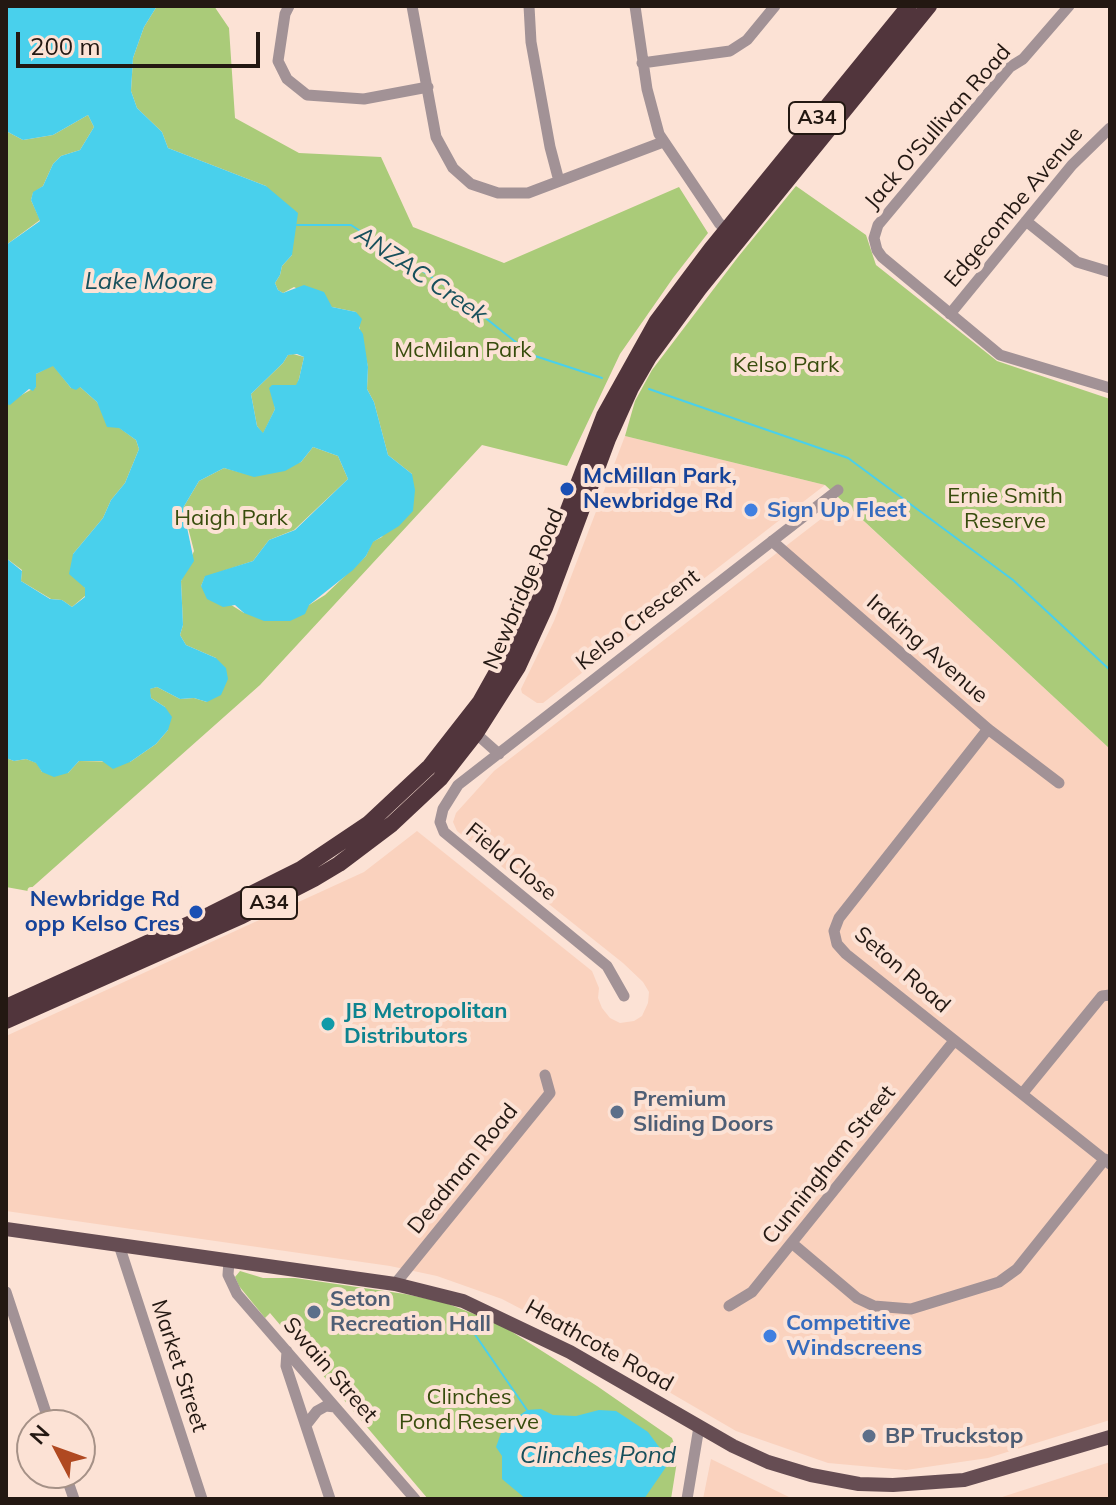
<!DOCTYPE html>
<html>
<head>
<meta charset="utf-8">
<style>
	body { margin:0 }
	#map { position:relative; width:1116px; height:1505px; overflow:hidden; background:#fce2d5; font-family:Mulish,sans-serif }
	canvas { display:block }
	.frame { position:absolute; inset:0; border:8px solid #231812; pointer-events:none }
	.north { position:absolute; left:16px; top:1409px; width:80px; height:80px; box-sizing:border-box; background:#fce2d5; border:2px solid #a59187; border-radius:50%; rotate:311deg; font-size:22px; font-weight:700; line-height:32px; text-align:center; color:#231812 }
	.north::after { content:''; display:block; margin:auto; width:28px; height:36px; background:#b04921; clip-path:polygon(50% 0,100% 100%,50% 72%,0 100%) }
	.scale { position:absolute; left:16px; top:32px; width:244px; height:36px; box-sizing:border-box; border:4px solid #231812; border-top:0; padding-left:10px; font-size:24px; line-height:28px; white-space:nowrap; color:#231812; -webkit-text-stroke:6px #fce2d5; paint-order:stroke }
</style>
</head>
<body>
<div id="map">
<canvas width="1116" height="1505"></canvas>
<div class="frame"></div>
<div class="north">N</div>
<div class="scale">200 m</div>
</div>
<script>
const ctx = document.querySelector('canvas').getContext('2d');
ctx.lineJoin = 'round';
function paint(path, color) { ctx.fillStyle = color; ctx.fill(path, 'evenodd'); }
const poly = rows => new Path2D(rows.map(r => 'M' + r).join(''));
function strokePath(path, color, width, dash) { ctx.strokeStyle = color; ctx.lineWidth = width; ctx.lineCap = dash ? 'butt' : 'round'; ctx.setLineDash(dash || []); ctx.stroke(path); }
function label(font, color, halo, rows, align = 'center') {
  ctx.font = font + ' Mulish,sans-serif'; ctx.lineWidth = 8; ctx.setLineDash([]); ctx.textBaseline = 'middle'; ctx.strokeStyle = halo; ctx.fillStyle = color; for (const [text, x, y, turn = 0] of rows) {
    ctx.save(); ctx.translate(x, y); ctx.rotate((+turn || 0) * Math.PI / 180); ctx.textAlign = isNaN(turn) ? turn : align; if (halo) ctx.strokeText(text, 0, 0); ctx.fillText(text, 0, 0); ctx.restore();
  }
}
const built = poly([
	[625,436,825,485,543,703,537,703,522,693,521,689,554,621],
	[843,502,1110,749,1110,1420,988,1458,906,1470,828,1463,736,1431,571,1335,502,1299,437,1276,390,1266,6,1211,6,1036,364,872,417,831,592,971,599,988,598,998,602,1008,610,1018,620,1023,634,1021,642,1016,648,1003,649,992,643,982,623,963,457,831,453,822,456,813,494,771],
	[711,1459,793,1499,703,1499],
	[1110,1462,1110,1499,996,1499]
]);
const green = poly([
	[157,6,214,6,229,28,235,118,299,153,381,157,413,227,504,263,679,187,708,233,673,278,620,354,567,466,482,445,260,685,28,891,6,887,6,758,14,761,26,759,37,763,42,772,68,773,79,761,130,762,156,744,168,730,165,707,151,698,149,689,157,687,180,699,194,698,207,702,216,658,186,645,180,635,183,625,181,581,194,551,183,508,199,481,224,468,254,476,301,462,313,447,338,456,348,479,294,530,269,540,253,561,205,577,201,586,244,613,309,605,325,595,366,556,372,542,382,537,412,474,388,455,374,402,367,389,368,367,356,312,332,307,294,287,283,293,278,290,275,283,280,275,282,266,292,255,266,186,168,148,162,132,137,108,131,91,133,58,144,27],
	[88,115,94,127,80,150,61,156,53,164,43,186,33,193,31,200,40,220,6,245,6,131,23,140,53,135],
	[796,186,866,235,876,265,997,361,1110,399,1110,749,825,485,625,436,635,401,652,370,738,257],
	[293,354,304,357,299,379,297,385,280,385,274,401,275,409,263,434,257,426,251,394,283,363,288,355],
	[53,365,71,388,79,386,97,402,106,418,136,440,139,449,125,483,111,500,103,518,73,554,85,588,85,596,72,607,62,600,51,599,21,581,22,570,6,558,6,404,10,404,16,398,36,387,36,374],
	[240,1271,263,1278,295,1278,405,1294,443,1302,498,1323,597,1386,672,1438,678,1455,671,1499,428,1499,270,1313,265,1318,239,1286,235,1277]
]);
const water = poly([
	[6,6,157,6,144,27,133,58,131,91,137,108,162,132,168,148,266,186,298,213,292,255,282,266,280,275,275,283,278,290,283,293,304,285,324,292,332,307,356,312,362,319,359,328,363,334,368,367,367,389,374,402,388,455,412,474,415,490,413,511,399,526,373,542,366,556,353,570,309,605,305,614,290,621,264,621,244,613,235,605,223,607,207,599,201,586,205,576,253,561,269,540,295,530,348,479,338,456,313,447,301,462,285,471,254,477,224,468,199,481,183,508,194,561,181,581,183,625,180,635,186,645,216,658,226,668,228,679,221,695,207,702,194,698,180,699,157,687,150,689,151,698,165,707,172,717,168,730,156,744,130,762,113,769,102,761,79,761,68,773,54,777,42,772,36,763,26,759,14,761,6,758,6,558,22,571,21,581,50,599,62,600,72,607,85,597,85,588,69,574,73,554,103,518,111,500,125,483,139,449,136,440,119,428,107,427,97,402,80,387,76,390,71,388,53,366,36,374,36,387,33,391,29,389,10,405,6,404,6,245,40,221,31,200,33,192,43,186,53,164,61,156,80,150,94,127,88,115,53,135,23,140,6,131],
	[297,354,304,357,299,379,296,385,272,385,269,388,275,409,263,433,257,426,251,394,283,363,288,355],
	[541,1409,553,1415,576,1416,599,1410,616,1411,648,1432,665,1455,666,1467,644,1499,526,1499,502,1479,502,1456,496,1447,501,1433,516,1418,527,1410]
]);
const stream = poly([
	[297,225,351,225,444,285,532,355,602,378],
	[649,389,848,458,1013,580,1110,670],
	[465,1320,527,1410]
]);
const minor = poly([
	[289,6,285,14,278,61,287,79,307,95,364,99,428,87],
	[412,6,436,137,453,168,471,184,498,193,528,193,663,142],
	[529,6,531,42,550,147,559,181],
	[635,6,647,89,659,134,719,223,731,235],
	[1069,6,1023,59,1010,67,878,225,874,238,877,250,882,257,1000,355,1110,388],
	[642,63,730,51,747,40,775,6],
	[1026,221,1077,262,1110,272],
	[950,314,1072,165,1110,128],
	[772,541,988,729,1059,783],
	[988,729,839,918,834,931,837,944,846,954,1110,1164],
	[472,730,499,754],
	[624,996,607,966,444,832,440,822,443,809,458,785,838,490],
	[1022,1094,1102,996,1110,995],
	[793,1244,857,1298,874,1306,911,1309,999,1282,1017,1269,1105,1159],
	[119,1245,202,1499],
	[229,1261,228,1275,237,1294,415,1499],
	[395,1284,550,1093,545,1075],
	[6,1292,50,1425],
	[729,1306,752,1292,954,1041],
	[287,1351,286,1366,330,1499],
	[306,1425,317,1411,326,1406,335,1407],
	[65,1473,74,1499],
	[687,1499,699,1427]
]);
const major = poly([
	[6,1229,395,1284,463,1301,570,1352,733,1446,768,1462,811,1475,859,1484,893,1485,964,1480,1110,1437]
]);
const highway = poly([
	[6,1007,211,914,301,869,368,824,430,766,480,702,526,620,604,416,657,321,711,249,909,6],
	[6,1021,242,916,314,879,339,864,392,824,440,779,476,733,518,667,545,608,608,439,631,388,649,357,699,289,929,6]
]);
const markers = [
	[567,489,8,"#1a4fb4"],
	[751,510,8,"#3f7fe0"],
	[196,912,8,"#1a4fb4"],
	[328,1024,8,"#0f9aa8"],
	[617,1112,8,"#5c6f8a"],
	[314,1312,8,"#5c6f8a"],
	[770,1336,8,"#3f7fe0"],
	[869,1436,8,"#5c6f8a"]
];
const shields = [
	[817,118,56],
	[269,903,56]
];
const shieldNames = [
	["A34",817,118],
	["A34",269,903]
];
const streetNames = [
	["Jack O'Sullivan Road",938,127,-49],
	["Edgecombe Avenue",1014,207,-50],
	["Newbridge Road",524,589,-67],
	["Kelso Crescent",638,620,-38],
	["Iraking Avenue",927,649,41],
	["Field Close",511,862,39],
	["Seton Road",902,970,41],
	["Cunningham Street",829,1165,-51],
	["Deadman Road",463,1169,-51],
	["Heathcote Road",599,1346,29],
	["Market Street",179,1366,72],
	["Swain Street",330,1370,49]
];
const parkNames = [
	["McMilan Park",463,350],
	["Kelso Park",786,365],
	["Ernie Smith",1005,496],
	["Reserve",1005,521],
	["Haigh Park",231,518],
	["Clinches",469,1397],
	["Pond Reserve",469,1422]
];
const transitNames = [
	["McMillan Park,",583,476],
	["Newbridge Rd",583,501],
	["Newbridge Rd",180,899,"right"],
	["opp Kelso Cres",180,924,"right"]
];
const shopNames = [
	["Sign Up Fleet",767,510],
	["Competitive",786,1323],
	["Windscreens",786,1348]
];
const cultureNames = [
	["JB Metropolitan",344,1011],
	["Distributors",344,1036]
];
const serviceNames = [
	["Premium",633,1099],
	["Sliding Doors",633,1124],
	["Seton",330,1299],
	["Recreation Hall",330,1324],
	["BP Truckstop",885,1436]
];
const waterNames = [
	["ANZAC Creek",421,275,34],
	["Lake Moore",149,282],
	["Clinches Pond",598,1456]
];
paint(built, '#fad2be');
paint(green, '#aacb79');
paint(water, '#49d0ec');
strokePath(stream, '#49d0ec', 2);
strokePath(minor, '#a29296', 11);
strokePath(major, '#664d53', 14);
strokePath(highway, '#51353c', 16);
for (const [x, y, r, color] of markers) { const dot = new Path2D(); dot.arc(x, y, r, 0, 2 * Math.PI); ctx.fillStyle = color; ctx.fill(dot); strokePath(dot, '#fce2d5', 3); }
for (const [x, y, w] of shields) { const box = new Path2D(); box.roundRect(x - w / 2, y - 16, w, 32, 6); ctx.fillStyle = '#fce2d5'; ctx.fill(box); strokePath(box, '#231812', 2); }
label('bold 20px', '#231812', null, shieldNames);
label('22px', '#231812', '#fce2d5', streetNames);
label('22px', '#384d0d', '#fce2d5', parkNames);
label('bold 22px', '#164399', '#fce2d5', transitNames, 'left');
label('bold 22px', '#366cbe', '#fce2d5', shopNames, 'left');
label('bold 22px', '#0d838f', '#fce2d5', cultureNames, 'left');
label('bold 22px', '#4e5e75', '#fce2d5', serviceNames, 'left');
label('italic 24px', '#17505c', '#fce2d5', waterNames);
</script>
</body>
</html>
